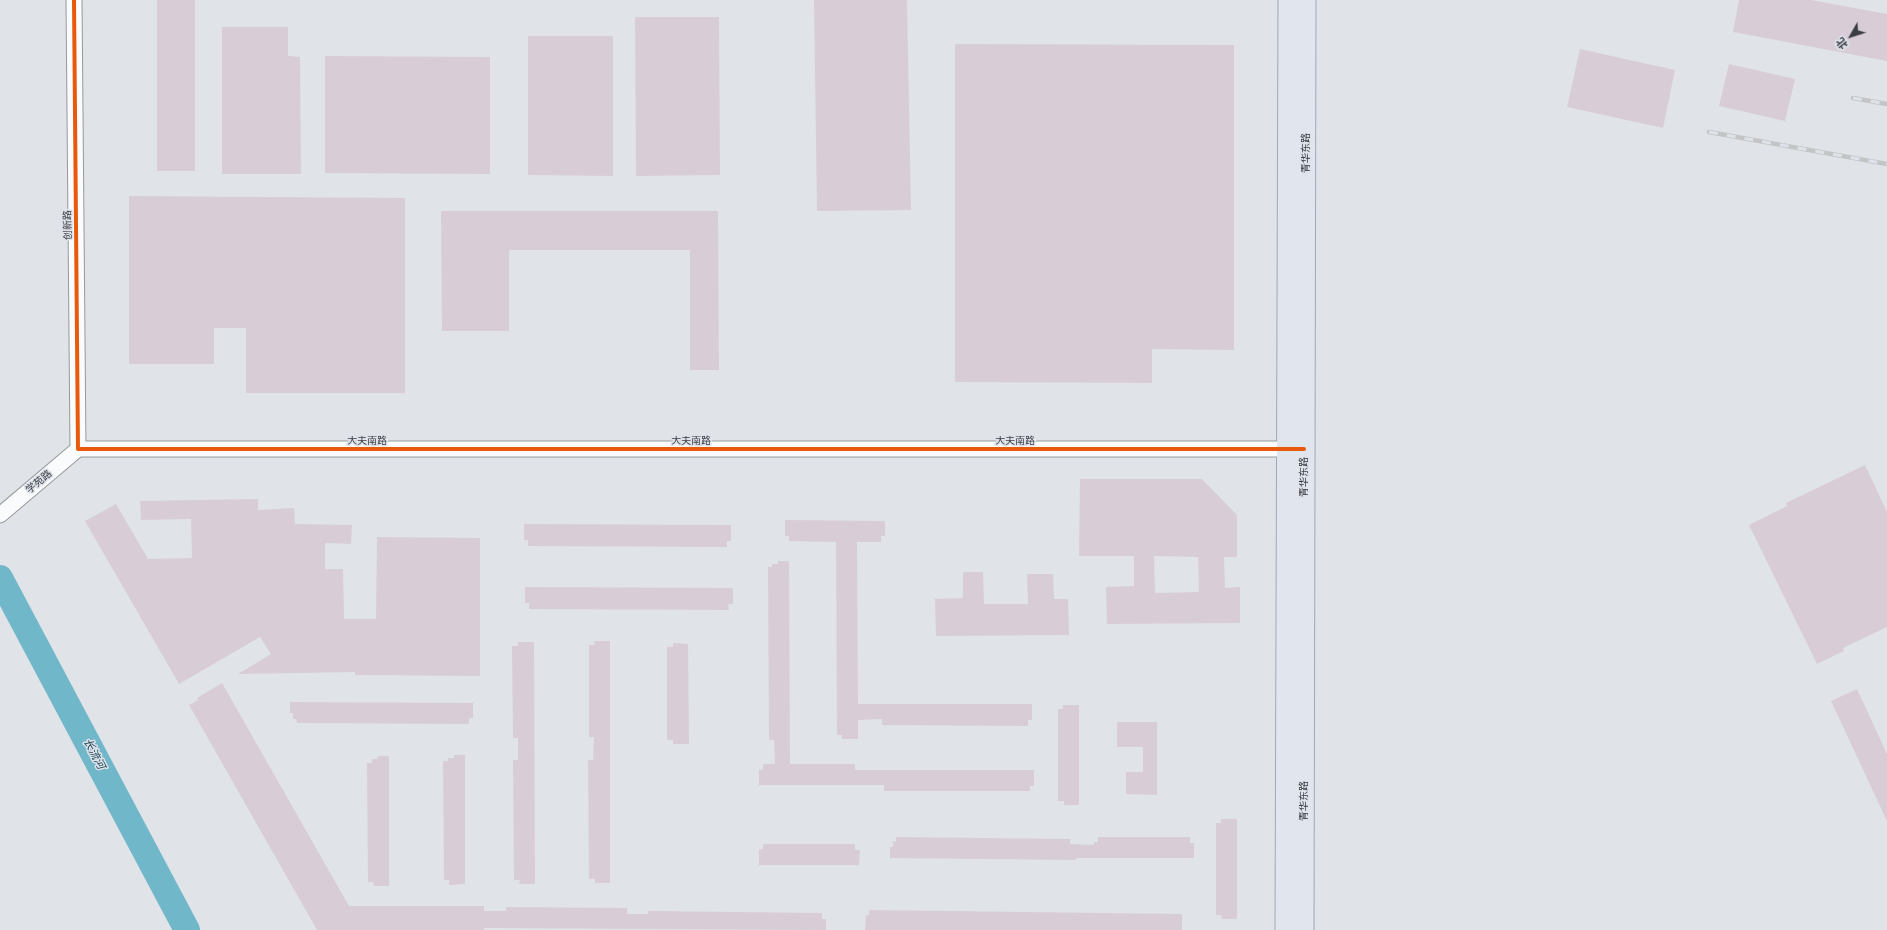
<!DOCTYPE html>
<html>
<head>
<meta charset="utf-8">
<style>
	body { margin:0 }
	#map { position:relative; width:1887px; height:930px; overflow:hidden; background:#e0e3e8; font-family:"IBM Plex Sans","Noto Sans SC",sans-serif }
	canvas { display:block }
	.north { position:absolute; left:1831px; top:16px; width:40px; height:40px; -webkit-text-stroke:3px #dde2eb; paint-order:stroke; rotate:231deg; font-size:11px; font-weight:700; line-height:16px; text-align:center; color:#3b3d40 }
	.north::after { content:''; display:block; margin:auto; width:14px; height:18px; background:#3b3d40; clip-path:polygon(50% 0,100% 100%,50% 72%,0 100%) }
</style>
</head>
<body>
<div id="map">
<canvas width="1887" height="930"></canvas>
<div class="north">北</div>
</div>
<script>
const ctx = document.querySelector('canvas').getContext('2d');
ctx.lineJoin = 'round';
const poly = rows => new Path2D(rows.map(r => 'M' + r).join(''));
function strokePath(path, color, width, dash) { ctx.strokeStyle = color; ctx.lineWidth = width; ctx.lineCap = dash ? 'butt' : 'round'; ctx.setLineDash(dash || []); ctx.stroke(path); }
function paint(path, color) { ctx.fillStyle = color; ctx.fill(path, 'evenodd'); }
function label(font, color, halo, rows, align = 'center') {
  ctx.font = font + ' "IBM Plex Sans","Noto Sans SC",sans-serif'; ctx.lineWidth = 3; ctx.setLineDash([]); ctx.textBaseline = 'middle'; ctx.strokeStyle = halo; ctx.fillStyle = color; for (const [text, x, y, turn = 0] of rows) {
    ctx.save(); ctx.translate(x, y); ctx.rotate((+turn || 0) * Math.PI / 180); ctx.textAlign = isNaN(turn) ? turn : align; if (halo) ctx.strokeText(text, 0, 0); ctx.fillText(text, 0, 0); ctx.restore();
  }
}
const river = poly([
	[0,578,187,930]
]);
const building = poly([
	[157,0,195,0,195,171,157,171],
	[814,0,907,0,911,210,817,211],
	[1739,0,1811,0,1887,14,1887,61,1733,32],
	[635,17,719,17,720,175,636,176],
	[222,27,288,27,288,56,300,57,301,174,222,174],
	[528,36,613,36,613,176,528,175],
	[955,44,1234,45,1234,350,1152,349,1152,383,955,382],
	[1580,49,1675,70,1663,128,1567,107],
	[325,56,490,57,490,174,325,173],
	[1729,64,1795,79,1785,121,1719,106],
	[129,196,405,198,405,393,246,393,246,328,214,328,214,364,129,364],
	[441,211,718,211,719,370,690,370,690,250,509,250,509,331,442,331],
	[1865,465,1887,512,1887,627,1843,648,1844,651,1817,664,1749,525,1787,506,1786,503],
	[1080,479,1202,479,1237,515,1237,557,1224,557,1225,588,1240,587,1240,623,1107,624,1106,587,1134,586,1134,556,1079,556],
	[1154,556,1198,557,1199,592,1155,593],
	[258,499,258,510,294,508,295,524,352,525,351,544,325,543,325,569,343,569,344,619,376,619,377,537,480,538,480,676,355,675,355,672,238,674,271,654,260,637,179,684,85,521,116,504,148,559,192,558,191,519,141,520,140,501],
	[785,520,885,521,885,536,881,536,881,542,857,542,858,704,1032,704,1032,720,1028,720,1028,726,882,725,882,719,858,720,858,739,842,739,842,735,837,735,836,542,789,541,789,536,785,536],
	[524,524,731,525,731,541,727,541,727,547,528,546,528,540,524,540],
	[778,561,789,561,790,764,855,764,855,770,1034,770,1034,786,1030,786,1030,791,884,791,884,785,759,785,759,769,763,770,763,764,775,764,774,740,769,740,768,567,772,567,772,564,778,564],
	[963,572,983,572,984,604,1028,604,1027,574,1053,574,1054,599,1068,599,1069,635,936,636,935,599,963,598],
	[525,587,733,588,733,604,728,604,729,610,529,609,529,603,525,603],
	[595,641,610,641,610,883,595,883,595,879,589,879,588,760,593,760,594,737,589,737,589,645,594,645],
	[518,642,534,642,535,884,519,884,520,880,514,880,513,760,518,760,518,738,513,738,512,646,518,646],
	[673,643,688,644,689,744,673,744,673,740,667,740,667,647,673,647],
	[222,683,349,906,484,906,484,911,506,911,506,907,627,908,627,914,648,914,648,911,822,913,822,919,826,919,826,930,484,928,484,930,317,930,189,705,198,700,197,698],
	[1857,689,1887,754,1887,821,1831,701],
	[290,702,473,703,473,718,469,718,469,724,297,723,296,719,293,719,293,713,290,713],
	[1063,705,1079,705,1079,805,1064,805,1064,801,1058,801,1058,709,1063,709],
	[1117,722,1157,722,1157,795,1126,794,1126,772,1143,772,1143,747,1117,747],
	[454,755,465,755,465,884,449,885,449,880,444,880,443,761,448,761,448,758,454,758],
	[378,756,389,756,389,886,374,886,373,882,368,882,367,763,372,763,372,759,377,759],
	[1221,819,1237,819,1237,919,1222,919,1221,915,1216,915,1216,823,1221,823],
	[896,837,1070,839,1070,844,1094,845,1094,842,1098,842,1098,837,1190,837,1190,843,1194,843,1194,858,1076,858,1076,860,890,858,890,847,893,847,893,841,896,842],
	[763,844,855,844,855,850,860,850,859,865,759,865,759,849,763,849],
	[869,910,1182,914,1182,930,865,930,866,915,869,915]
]);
const minor = poly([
	[74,0,78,449],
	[78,449,1297,449],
	[0,515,78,449]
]);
const major = poly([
	[1285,930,1288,0],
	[1304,930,1306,0]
]);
const rail = poly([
	[1853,98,1887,104],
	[1709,132,1887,164]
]);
const cycleway = poly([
	[74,0,78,449,1304,449]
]);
const streetNames = [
	["青华东路",1306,153,-90],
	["创新路",68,225,-91],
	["大夫南路",367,441],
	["大夫南路",691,441],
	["大夫南路",1015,441],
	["青华东路",1304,477,-90],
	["学苑路",39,482,-40],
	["青华东路",1304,801,-90]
];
const waterNames = [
	["长流河",94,754,62]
];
strokePath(river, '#71b7ca', 26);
paint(building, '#d8cdd7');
strokePath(minor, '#97999c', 17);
strokePath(major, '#a0a8b7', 21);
strokePath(minor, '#fafbfc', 15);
strokePath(major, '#e1e6ee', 19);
strokePath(rail, '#c3c4c5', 4.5);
strokePath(rail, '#dde2eb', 3, [9]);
strokePath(cycleway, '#e8590c', 4);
label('10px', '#3b3d40', '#dde2eb', streetNames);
label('italic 11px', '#1c4752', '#dde2eb', waterNames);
</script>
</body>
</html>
